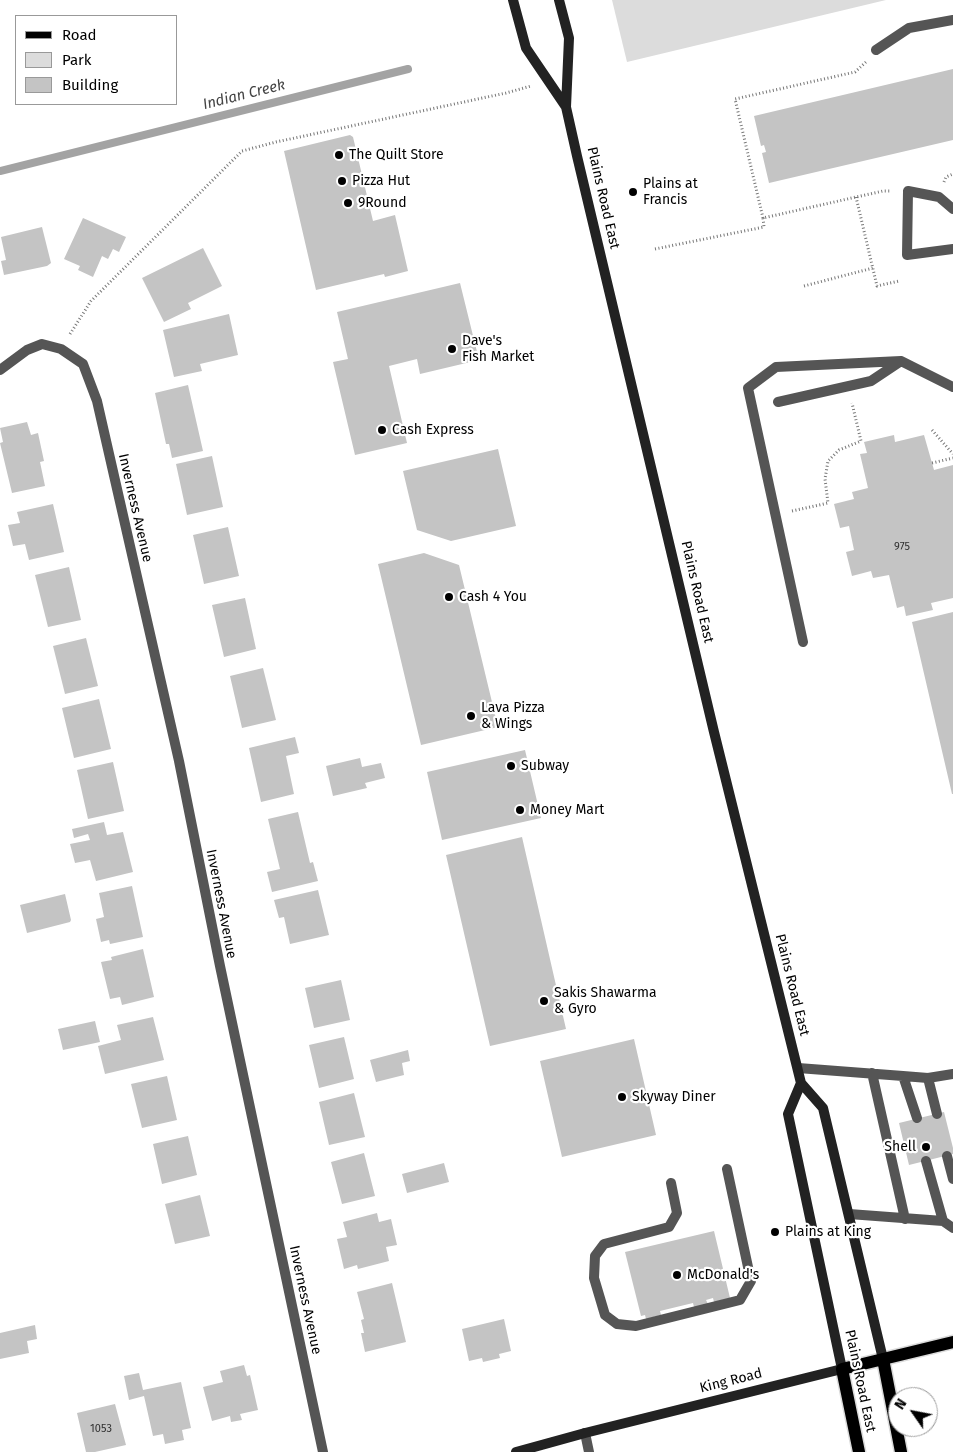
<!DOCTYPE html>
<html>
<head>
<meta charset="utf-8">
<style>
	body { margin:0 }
	#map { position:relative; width:953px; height:1452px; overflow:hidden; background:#fff; font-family:"Fira Sans",sans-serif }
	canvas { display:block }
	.legend { position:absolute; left:15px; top:15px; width:162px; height:90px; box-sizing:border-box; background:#fff; border:1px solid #999; margin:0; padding:6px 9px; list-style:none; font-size:15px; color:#000 }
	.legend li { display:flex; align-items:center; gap:10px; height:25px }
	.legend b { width:25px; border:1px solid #999 }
	.north { position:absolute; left:888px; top:1387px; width:50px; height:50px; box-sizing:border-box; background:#fff; border:1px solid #999; border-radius:50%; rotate:303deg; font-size:14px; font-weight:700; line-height:20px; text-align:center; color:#000 }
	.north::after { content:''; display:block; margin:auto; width:18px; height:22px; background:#000; clip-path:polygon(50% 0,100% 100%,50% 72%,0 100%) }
</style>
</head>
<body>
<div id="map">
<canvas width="953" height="1452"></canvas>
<ul class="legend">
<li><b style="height:6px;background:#000"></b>Road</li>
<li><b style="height:14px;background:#dcdcdc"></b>Park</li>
<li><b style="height:14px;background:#c4c4c4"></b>Building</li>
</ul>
<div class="north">N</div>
</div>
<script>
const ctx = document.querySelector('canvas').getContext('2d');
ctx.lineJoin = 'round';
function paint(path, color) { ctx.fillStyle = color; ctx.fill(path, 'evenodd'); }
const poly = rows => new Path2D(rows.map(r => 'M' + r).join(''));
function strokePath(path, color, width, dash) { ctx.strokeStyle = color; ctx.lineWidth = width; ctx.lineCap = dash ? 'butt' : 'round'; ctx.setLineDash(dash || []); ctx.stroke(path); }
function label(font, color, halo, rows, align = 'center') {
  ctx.font = font + ' "Fira Sans",sans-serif'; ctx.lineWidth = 4.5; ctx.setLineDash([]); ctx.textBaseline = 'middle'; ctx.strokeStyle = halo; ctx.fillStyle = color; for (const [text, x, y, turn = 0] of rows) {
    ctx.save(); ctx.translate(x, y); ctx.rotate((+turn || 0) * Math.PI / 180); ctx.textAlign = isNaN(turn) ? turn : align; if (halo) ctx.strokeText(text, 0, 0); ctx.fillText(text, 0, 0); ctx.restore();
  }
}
const green = poly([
	[612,0,886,0,627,62]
]);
const stream = poly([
	[0,171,408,69]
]);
const building = poly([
	[953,69,953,140,769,183,762,153,766,152,764,145,761,146,754,116],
	[350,135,353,137,373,221,395,215,408,271,385,277,384,274,316,290,284,151],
	[83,218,126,237,119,252,113,249,108,259,102,256,93,277,78,270,80,266,64,259],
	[42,227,51,263,47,266,4,275,1,261,6,260,1,237],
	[203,248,222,286,188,303,191,309,164,322,142,278],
	[460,283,479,360,420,374,417,359,389,366,407,443,355,455,333,362,348,359,337,312],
	[229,314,238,355,200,364,202,371,174,377,163,330],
	[188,385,203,451,172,458,169,444,166,444,155,393],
	[27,422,31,435,38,433,44,461,40,462,45,486,12,493,0,443,3,442,0,428],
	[894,435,895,442,924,435,934,470,953,465,953,598,931,603,933,610,906,616,904,606,897,608,889,575,873,578,871,571,852,576,846,552,854,550,849,526,840,528,834,504,854,499,852,492,868,488,860,454,867,453,864,442],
	[498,449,516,526,451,541,417,530,403,471],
	[212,456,223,507,187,515,176,464],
	[53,504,64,552,29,560,25,544,13,546,8,525,20,523,17,512],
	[228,527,239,576,204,584,193,535],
	[424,553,459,565,498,727,421,745,378,564],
	[69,567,81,620,48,627,35,575],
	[245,598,256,649,224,657,212,605],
	[953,612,953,794,952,794,912,622],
	[86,638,98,686,65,694,53,646],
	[263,668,276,720,242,728,230,676],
	[99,699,111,749,74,758,62,708],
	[295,737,299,753,286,756,294,794,261,802,249,748],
	[525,750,541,818,442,840,427,772],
	[360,758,362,767,381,763,385,778,365,783,367,788,333,796,326,766],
	[113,762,124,811,88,819,77,770],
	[298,812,310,863,313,862,318,881,272,892,267,872,280,869,268,819],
	[104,822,107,835,123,832,133,872,96,881,90,860,75,863,70,844,90,840,88,834,74,838,72,829],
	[522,837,566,1029,490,1046,446,855],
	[132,886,143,937,110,944,109,940,101,942,96,919,104,917,99,893],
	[318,890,329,935,290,944,284,917,279,918,274,900],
	[65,894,71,920,70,922,27,933,20,905],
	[143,949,154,997,122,1005,120,997,110,999,101,962,112,960,111,957],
	[341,980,350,1020,314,1028,305,988],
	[153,1017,164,1060,105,1074,98,1046,121,1040,117,1025],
	[95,1021,100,1042,63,1050,58,1029],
	[344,1037,354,1079,319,1088,309,1045],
	[634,1039,656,1135,562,1157,540,1061],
	[408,1050,410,1061,402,1063,404,1075,376,1082,370,1060],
	[167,1076,177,1120,142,1128,131,1084],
	[354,1093,365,1137,329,1145,319,1102],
	[944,1112,953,1148,953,1154,909,1165,899,1123],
	[188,1136,197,1175,162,1184,153,1144],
	[364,1153,375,1196,342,1204,331,1162],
	[444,1163,449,1182,407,1193,402,1174],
	[200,1195,210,1236,175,1244,165,1204],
	[377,1213,379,1222,391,1219,397,1245,386,1247,389,1261,358,1269,357,1265,344,1269,337,1239,347,1237,343,1222],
	[714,1231,730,1298,714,1302,713,1298,706,1300,708,1304,694,1307,693,1303,660,1311,661,1315,646,1319,645,1315,641,1316,625,1252],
	[392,1283,406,1342,365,1352,361,1333,364,1333,361,1320,364,1319,357,1292],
	[504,1319,511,1351,499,1354,500,1358,483,1362,482,1358,469,1361,462,1329],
	[35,1325,37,1339,27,1341,29,1353,0,1359,0,1333],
	[244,1365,247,1376,250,1375,258,1410,240,1414,242,1420,231,1422,230,1416,212,1421,203,1387,223,1382,220,1371],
	[139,1373,143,1390,181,1382,191,1428,182,1430,184,1440,165,1444,163,1434,153,1436,144,1396,129,1400,124,1376],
	[115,1404,126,1445,95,1452,86,1452,77,1413]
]);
const path = poly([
	[944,182,946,177,953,174],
	[856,197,877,286,899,281],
	[763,218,735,99,855,72,866,62],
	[655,249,764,227,763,218,883,191,890,191],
	[804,286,873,268],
	[70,334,91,301,242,151,276,142,506,93,531,86],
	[932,430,953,454],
	[932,463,953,458],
	[792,511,828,503,825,479,828,461,839,450,861,441,852,403]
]);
const lane = poly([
	[876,50,909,28,953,20],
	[953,209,939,197,908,191,907,255,953,249],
	[778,402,871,381,901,361],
	[803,642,748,388,776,367,901,361,953,387],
	[798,1068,903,1076,917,1118],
	[872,1073,905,1219],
	[903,1076,928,1078,937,1114],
	[928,1078,953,1074],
	[947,1156,953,1179],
	[671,1183,677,1213,669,1227,604,1244,595,1256,594,1278,605,1315,617,1324,636,1326,740,1300,751,1281,727,1169],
	[849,1214,943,1221,926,1161],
	[943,1221,953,1228],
	[585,1433,589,1452]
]);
const street = poly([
	[0,370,27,350,42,344,61,349,83,364,97,401,179,761,220,966,323,1452]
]);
const secondary = poly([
	[513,0,526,48,566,107],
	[559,0,569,38,566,107,577,156,714,732,801,1083,823,1108,883,1359],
	[516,1452,585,1433,842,1369,788,1114,801,1083]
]);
const primary = poly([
	[883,1359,901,1452],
	[859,1452,842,1369,953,1342]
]);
const markers = [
	[339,155,5,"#000"],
	[342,181,5,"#000"],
	[633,192,5,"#000"],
	[348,203,5,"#000"],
	[452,349,5,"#000"],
	[382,430,5,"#000"],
	[449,597,5,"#000"],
	[471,716,5,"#000"],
	[511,766,5,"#000"],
	[520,810,5,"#000"],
	[544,1001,5,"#000"],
	[622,1097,5,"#000"],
	[926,1147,5,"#000"],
	[775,1232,5,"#000"],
	[677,1275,5,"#000"]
];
const numberNames = [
	["975",902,547],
	["1053",101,1429]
];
const poiNames = [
	["The Quilt Store",349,155],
	["Pizza Hut",352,181],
	["Plains at",643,184],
	["Francis",643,200],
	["9Round",358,203],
	["Dave's",462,341],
	["Fish Market",462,357],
	["Cash Express",392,430],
	["Cash 4 You",459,597],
	["Lava Pizza",481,708],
	["& Wings",481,724],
	["Subway",521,766],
	["Money Mart",530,810],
	["Sakis Shawarma",554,993],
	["& Gyro",554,1009],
	["Skyway Diner",632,1097],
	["Shell",916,1147,"right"],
	["Plains at King",785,1232],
	["McDonald's",687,1275]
];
const streetNames = [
	["Plains Road East",603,198,77],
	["Inverness Avenue",135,508,77],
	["Plains Road East",697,592,77],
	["Inverness Avenue",221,904,79],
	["Plains Road East",792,985,76],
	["Inverness Avenue",305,1300,78],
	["King Road",731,1381,-14],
	["Plains Road East",860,1381,78]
];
const waterNames = [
	["Indian Creek",244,95,-14]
];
paint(green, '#dcdcdc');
strokePath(stream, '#a3a3a3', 8);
paint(building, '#c4c4c4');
strokePath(primary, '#dbdbdb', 15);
strokePath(path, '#777', 3, [1, 2.5]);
strokePath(lane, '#555', 10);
strokePath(street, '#555', 10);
strokePath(secondary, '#222', 10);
strokePath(primary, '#000', 12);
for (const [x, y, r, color] of markers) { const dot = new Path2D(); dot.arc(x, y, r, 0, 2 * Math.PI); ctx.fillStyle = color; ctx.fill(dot); strokePath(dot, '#fff', 2); }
label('11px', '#313131', null, numberNames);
label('14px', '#000', '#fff', poiNames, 'left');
label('14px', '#000', '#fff', streetNames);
label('italic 15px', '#444', '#fff', waterNames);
</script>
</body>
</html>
